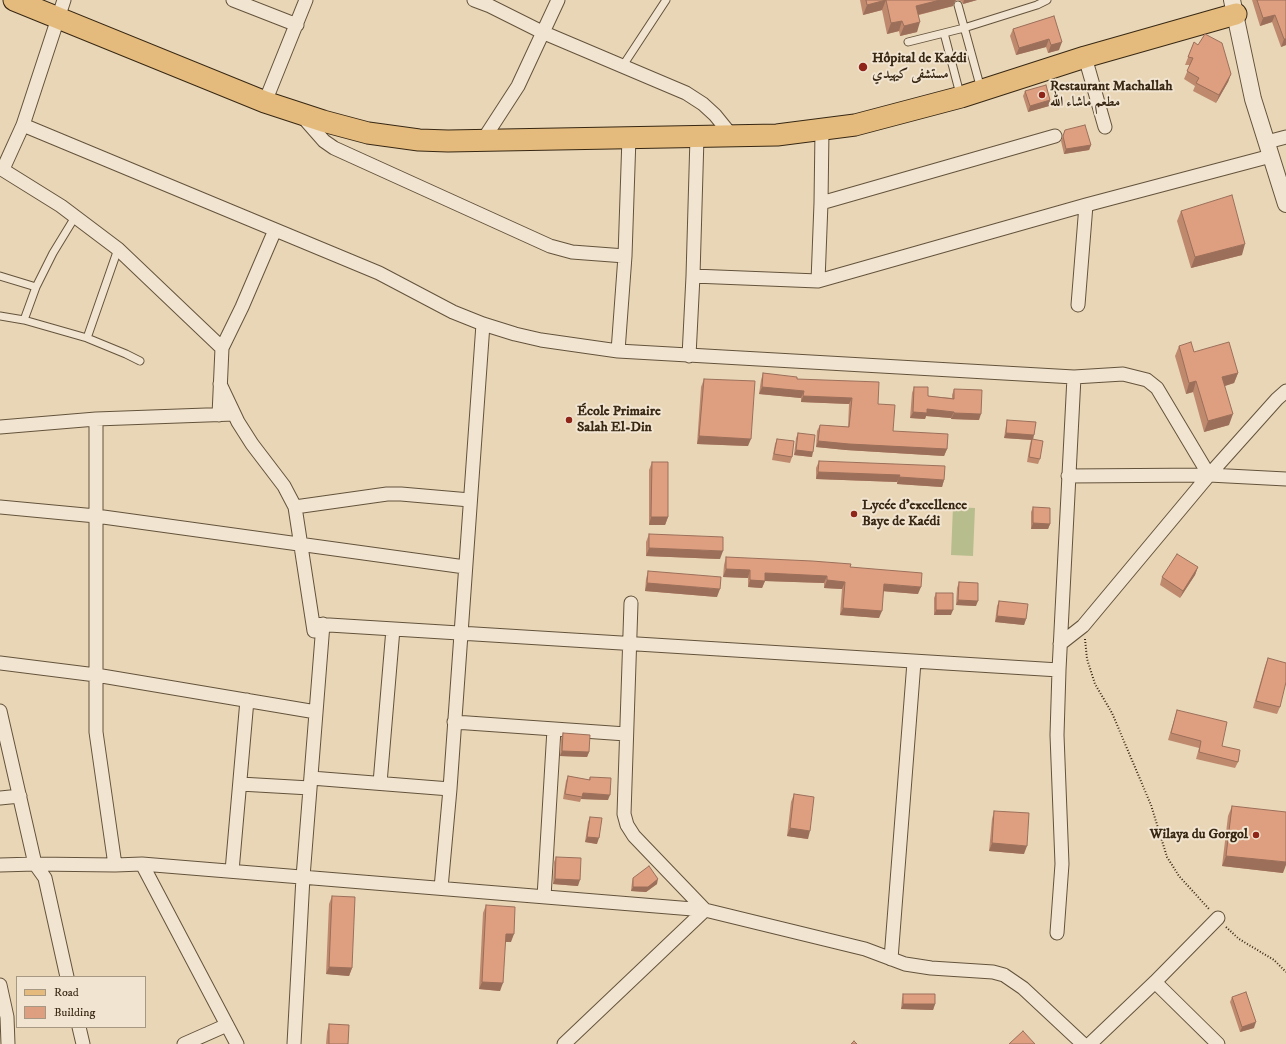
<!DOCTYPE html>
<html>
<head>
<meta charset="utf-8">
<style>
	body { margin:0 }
	#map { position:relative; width:1286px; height:1044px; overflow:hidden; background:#e9d6b7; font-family:"IM FELL DW Pica",serif }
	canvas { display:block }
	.legend { position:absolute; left:16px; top:976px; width:130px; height:52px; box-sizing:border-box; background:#f1e4d0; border:1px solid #a79884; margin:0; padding:5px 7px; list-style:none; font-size:12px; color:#372713 }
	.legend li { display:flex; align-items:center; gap:8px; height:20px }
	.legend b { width:20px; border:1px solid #a79884 }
</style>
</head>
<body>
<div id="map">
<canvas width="1286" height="1044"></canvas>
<ul class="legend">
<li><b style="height:5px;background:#e4bb7c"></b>Road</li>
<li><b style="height:11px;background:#de9f80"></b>Building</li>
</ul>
</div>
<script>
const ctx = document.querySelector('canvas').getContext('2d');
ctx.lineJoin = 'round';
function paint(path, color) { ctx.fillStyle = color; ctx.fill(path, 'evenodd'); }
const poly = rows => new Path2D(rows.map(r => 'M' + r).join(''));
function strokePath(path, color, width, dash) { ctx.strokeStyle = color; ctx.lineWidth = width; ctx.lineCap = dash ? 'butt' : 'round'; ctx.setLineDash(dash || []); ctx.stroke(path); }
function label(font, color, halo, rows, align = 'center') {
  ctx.font = font + ' "IM FELL DW Pica",Amiri,serif'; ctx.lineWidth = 4; ctx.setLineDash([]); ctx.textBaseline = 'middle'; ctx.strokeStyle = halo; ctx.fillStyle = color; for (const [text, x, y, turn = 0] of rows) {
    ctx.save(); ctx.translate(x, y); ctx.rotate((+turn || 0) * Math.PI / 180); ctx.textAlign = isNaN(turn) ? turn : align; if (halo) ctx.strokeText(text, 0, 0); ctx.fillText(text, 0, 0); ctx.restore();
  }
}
const green = poly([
	[953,507,975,508,973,556,951,555]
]);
const path = poly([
	[1085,639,1087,659,1095,684,1112,713,1151,805,1167,857,1179,876,1209,909],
	[1226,927,1239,939,1274,960,1286,972]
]);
const service = poly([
	[958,5,981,89],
	[944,33,960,94],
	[908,42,964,28,1037,5,1047,0],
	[622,67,666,0],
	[0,276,36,287],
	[0,316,24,320,87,338,126,354,140,361],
	[24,320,36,287,53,253,75,217],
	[87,338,118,249]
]);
const minor = poly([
	[233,0,297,25],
	[474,0,490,6,542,32,686,93,703,104,715,115,732,136],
	[1085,57,1105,127],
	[265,102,306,0],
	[302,116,324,141,334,148,550,246,572,252,625,256],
	[23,125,379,273,453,312,483,324,515,334,541,340,618,351,1074,377,1123,374,1147,380,1157,388,1209,475],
	[483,140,518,86,558,0],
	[1267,142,1286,137],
	[0,168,61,206,118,249,222,348],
	[3,169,23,125,64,0],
	[821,203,1055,136],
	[693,276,818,281,1086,205,1271,156],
	[818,281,821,203,822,130],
	[1078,305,1086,205],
	[618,351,625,256,629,137],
	[689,356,693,276,697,137],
	[220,384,238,422,252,444,284,486,295,507,314,631],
	[219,415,222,348,242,307,275,230],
	[96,419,96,732,115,865],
	[0,427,96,419,234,414],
	[1068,476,1209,475,1286,479],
	[0,507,96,516,465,567],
	[295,507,387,494,401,494,470,500],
	[313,624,1059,670],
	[1060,644,1083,626,1209,475,1277,399,1286,391],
	[0,663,96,675,316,712],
	[0,711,35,864,115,865,142,864,705,910,865,949,905,964,931,968,993,972,1004,975,1023,988,1083,1044],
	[454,722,626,734],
	[311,778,450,789],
	[380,783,393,629],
	[240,784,310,788],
	[0,798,20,796],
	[142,864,237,1044],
	[0,865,35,864,45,878,67,977],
	[232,871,247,700],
	[441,888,450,789,483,324],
	[544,897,554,729],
	[1057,933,1062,864,1057,735,1059,670,1074,377],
	[891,959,914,662],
	[1155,982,1218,1044],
	[0,985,7,1017,8,1044],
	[79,1027,83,1044],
	[184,1044,227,1025],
	[294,1044,303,877,323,624],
	[564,1044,705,910,634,836,627,825,624,814,631,603],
	[1090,1044,1155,982,1218,918]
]);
const tertiary = poly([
	[1232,0,1253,99,1286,204]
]);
const primary = poly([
	[14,0,265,102,323,121,368,133,419,140,448,141,777,135,855,125,961,97,1085,57,1236,14]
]);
const wall = poly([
	[860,0,977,0,963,4,961,1,957,0,955,1,953,6,919,15,917,32,900,36,899,31,887,34,882,10,863,15],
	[1252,0,1286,0,1286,45,1281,47,1272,22,1260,26],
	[1054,16,1059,50,1048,53,1046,47,1016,55,1010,36,1013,29],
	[1194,42,1231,74,1228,82,1216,103,1193,91,1195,86,1184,79,1190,65,1185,65],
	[1025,91,1050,100,1049,106,1028,112,1023,96],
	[1065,130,1091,145,1089,150,1064,154,1061,141],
	[1181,211,1242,255,1191,268,1177,221],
	[1179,346,1238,373,1234,383,1225,386,1229,425,1204,432,1193,392,1186,394,1175,356],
	[763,373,797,379,878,404,893,431,947,449,944,456,846,450,816,447,817,431,820,425,848,427,849,404,801,402,801,398,759,394,761,380],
	[704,379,748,446,697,444,701,387],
	[914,387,928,396,952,398,952,395,954,389,979,420,951,419,951,418,926,416,925,419,910,418,912,393],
	[1007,420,1033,439,1040,459,1038,464,1027,462,1030,444,1031,440,1004,438,1006,425],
	[798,433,812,457,794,455,796,438],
	[777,439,792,457,790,463,772,460,775,444],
	[819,461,944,480,942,487,897,484,897,482,816,479,816,468],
	[652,462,668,517,665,525,649,525,649,470],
	[1033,507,1050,524,1048,529,1031,529,1031,512],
	[649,534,720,559,646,556,646,542],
	[726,557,850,567,918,594,883,591,879,618,840,615,842,589,824,588,824,583,765,581,762,588,748,587,748,578,723,577,724,565],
	[1198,567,1195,575,1180,598,1160,585,1162,577],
	[648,571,717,597,645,591,646,579],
	[959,582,976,606,956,605,957,588],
	[936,593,951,615,934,615,934,598],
	[999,601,1026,619,1024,625,995,622,997,606],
	[1268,658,1280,707,1277,714,1253,708,1265,666],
	[1177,710,1222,746,1238,762,1235,768,1196,759,1199,748,1168,740],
	[563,733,589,752,587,757,560,756,561,739],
	[568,776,589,780,590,777,608,800,581,799,580,802,563,799,566,781],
	[794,794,808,839,787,836,791,802],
	[1232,806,1283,873,1222,866,1228,816],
	[994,811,1024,854,989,851,992,819],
	[590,817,597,844,585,842,588,822],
	[556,857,578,886,553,884,554,862],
	[633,878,657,884,646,892,631,891,632,882],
	[332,896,352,968,349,976,326,974,329,904],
	[486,905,511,942,505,942,500,991,479,989,483,913],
	[903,994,935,1004,933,1010,901,1009,902,999],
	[1232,997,1254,1028,1240,1032,1230,1002],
	[329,1024,348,1044,326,1044,327,1032]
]);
const shadedWall = poly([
	[886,0,882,10,863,15,867,5],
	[940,0,957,0,955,1,953,6,913,16,916,6],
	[964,0,977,0,963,4],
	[1275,15,1272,22,1260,26,1263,18],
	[902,21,899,31,887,34,891,23],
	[920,22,917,32,900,36,904,26],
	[1049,39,1046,47,1016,55,1019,48],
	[1284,39,1286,39,1286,45,1281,47],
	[1062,42,1059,50,1048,53,1051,45],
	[1231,74,1228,82,1216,103,1219,95],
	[1050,100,1049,106,1028,112,1030,106],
	[1091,145,1089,150,1064,154,1066,149],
	[1245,244,1242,255,1191,268,1195,257],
	[1238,373,1234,383,1218,388,1222,377],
	[1196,381,1193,392,1186,394,1189,383],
	[762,387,804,391,801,398,759,394],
	[803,396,852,398,849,404,801,402],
	[927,409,954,412,951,418,926,416,925,419,910,418,913,412],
	[954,413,981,414,979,420,951,419],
	[1233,414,1229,425,1204,432,1208,421],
	[1006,433,1034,435,1033,440,1004,438],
	[699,436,751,439,748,446,697,444],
	[818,441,947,449,944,456,846,450,816,447],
	[796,450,813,452,812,457,794,455],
	[818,472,900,475,897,482,816,479],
	[899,477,944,480,942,487,897,484],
	[651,517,668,517,665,525,649,525],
	[1033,523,1050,524,1048,529,1031,529],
	[649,548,723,551,720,559,646,556],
	[1198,567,1195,575,1180,598,1183,591],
	[726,569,750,570,748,578,723,577],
	[765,573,827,576,824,583,765,581,762,588,748,587,750,580],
	[827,580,845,582,842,589,824,588],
	[647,583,720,589,717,597,645,591],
	[884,584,921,587,918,594,881,591],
	[958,600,978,601,976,606,956,605],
	[843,608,882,611,879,618,840,615],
	[936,610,953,610,951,615,934,615],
	[997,616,1026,619,1024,625,995,622],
	[562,751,589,752,587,757,560,756],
	[583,793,610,795,608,800,581,799],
	[790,828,810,831,808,839,787,836],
	[587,837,599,838,597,844,585,842],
	[992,843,1027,846,1024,854,989,851],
	[1226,856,1286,862,1286,865,1283,873,1222,866],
	[555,879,580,880,578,886,553,884],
	[658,879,657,884,646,892,631,891,633,887],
	[506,934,514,934,511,942,503,942],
	[329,967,352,968,349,976,326,974],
	[482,982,503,983,500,991,479,989],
	[903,1004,935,1004,933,1010,901,1009],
	[1256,1022,1254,1028,1240,1032,1242,1027]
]);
const building = poly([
	[866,0,940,0,916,6,920,22,904,26,902,21,891,23,886,0,867,5,866,0],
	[1257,0,1286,0,1286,39,1284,39,1275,15,1263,18,1257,0],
	[1054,16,1062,42,1051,45,1049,39,1019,48,1013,29,1054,16],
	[1205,34,1222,43,1231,74,1219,95,1196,83,1199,78,1187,71,1193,58,1188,57,1194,42,1198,45,1205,34],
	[1046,85,1050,100,1030,106,1025,91,1046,85],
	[1085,125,1091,145,1066,149,1063,136,1065,130,1085,125],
	[1232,195,1245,244,1195,257,1181,211,1232,195],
	[1191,342,1194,352,1229,342,1238,373,1222,377,1233,414,1208,421,1196,381,1189,383,1179,346,1191,342],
	[763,373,797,377,797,379,879,382,878,404,895,405,893,431,948,434,947,449,849,444,818,441,820,425,849,427,852,398,803,396,804,391,762,387,763,373],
	[704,379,755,381,751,439,699,436,704,379],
	[914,387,928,387,928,396,954,399,954,389,982,390,981,414,954,413,954,412,927,409,927,413,913,412,914,387],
	[1007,420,1036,422,1034,435,1006,433,1007,420],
	[798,433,815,435,813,452,796,450,798,433],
	[777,439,794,441,792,457,774,454,777,439],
	[1032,439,1043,441,1040,459,1029,457,1032,439],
	[819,461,945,466,944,480,899,477,900,475,818,472,819,461],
	[652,462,668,462,668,517,651,517,652,462],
	[1033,507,1050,508,1050,524,1033,523,1033,507],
	[649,534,723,537,723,551,649,548,649,534],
	[1177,554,1198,567,1183,591,1162,577,1177,554],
	[726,557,812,561,851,564,850,567,922,573,921,587,884,584,882,611,843,608,845,582,827,580,827,576,765,573,765,581,750,580,750,570,726,569,726,557],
	[648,571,721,577,720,589,647,583,648,571],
	[959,582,978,583,978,601,958,600,959,582],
	[936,593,953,593,953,610,936,610,936,593],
	[999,601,1028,604,1026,619,997,616,999,601],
	[1268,658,1286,663,1286,682,1280,707,1256,701,1268,658],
	[1177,710,1227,722,1222,746,1240,750,1238,762,1199,752,1201,741,1171,733,1177,710],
	[563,733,590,735,589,752,562,751,563,733],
	[568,776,590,780,590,777,611,778,610,795,583,793,582,797,565,794,568,776],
	[794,794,814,797,810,831,790,828,794,794],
	[1232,806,1286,812,1286,862,1226,856,1232,806],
	[994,811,1029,813,1027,846,992,843,994,811],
	[590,817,602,818,599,838,587,837,590,817],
	[556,857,581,858,580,880,555,879,556,857],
	[649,866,658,879,648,887,633,887,633,878,649,866],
	[332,896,355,897,352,968,329,967,332,896],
	[486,905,515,907,514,934,506,934,503,983,482,982,486,905],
	[1246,992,1256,1022,1242,1027,1232,997,1246,992],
	[903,994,935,994,935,1004,903,1004,903,994],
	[329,1024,349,1025,348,1044,329,1044,329,1024],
	[1023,1031,1035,1044,1009,1044,1023,1031],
	[854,1041,857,1044,851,1044,854,1041]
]);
const markers = [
	[863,67,5,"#8f2418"],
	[1042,95,4,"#8f2418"],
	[569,420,4,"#8f2418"],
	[854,514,4,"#8f2418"],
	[1256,835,4,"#8f2418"]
];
const poiNames = [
	["Hôpital de Kaédi",872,59],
	["مستشفى كيهيدي",872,75],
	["Restaurant Machallah",1050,87],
	["مطعم ماشاء الله",1050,103],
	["École Primaire",577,412],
	["Salah El-Din",577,428],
	["Lycée d'excellence",862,506],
	["Baye de Kaédi",862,522],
	["Wilaya du Gorgol",1248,835,"right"]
];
paint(green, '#b8bd8d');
strokePath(service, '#64533c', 9);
strokePath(minor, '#64533c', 15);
strokePath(tertiary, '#64533c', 18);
strokePath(primary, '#372713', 23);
strokePath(path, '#372713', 2, [1, 2]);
strokePath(service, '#f1e4d0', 7);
strokePath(minor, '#f1e4d0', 13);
strokePath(tertiary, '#f1e4d0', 16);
strokePath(primary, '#e4bb7c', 21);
paint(wall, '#bf896e');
paint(shadedWall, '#9b6f5a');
paint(building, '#de9f80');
strokePath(building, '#9b6f5a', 1);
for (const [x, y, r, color] of markers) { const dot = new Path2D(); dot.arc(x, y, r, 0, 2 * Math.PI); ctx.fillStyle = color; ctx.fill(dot); strokePath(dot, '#f1e4d0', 1.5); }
label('bold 14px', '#372713', '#f1e4d0', poiNames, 'left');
</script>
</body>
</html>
